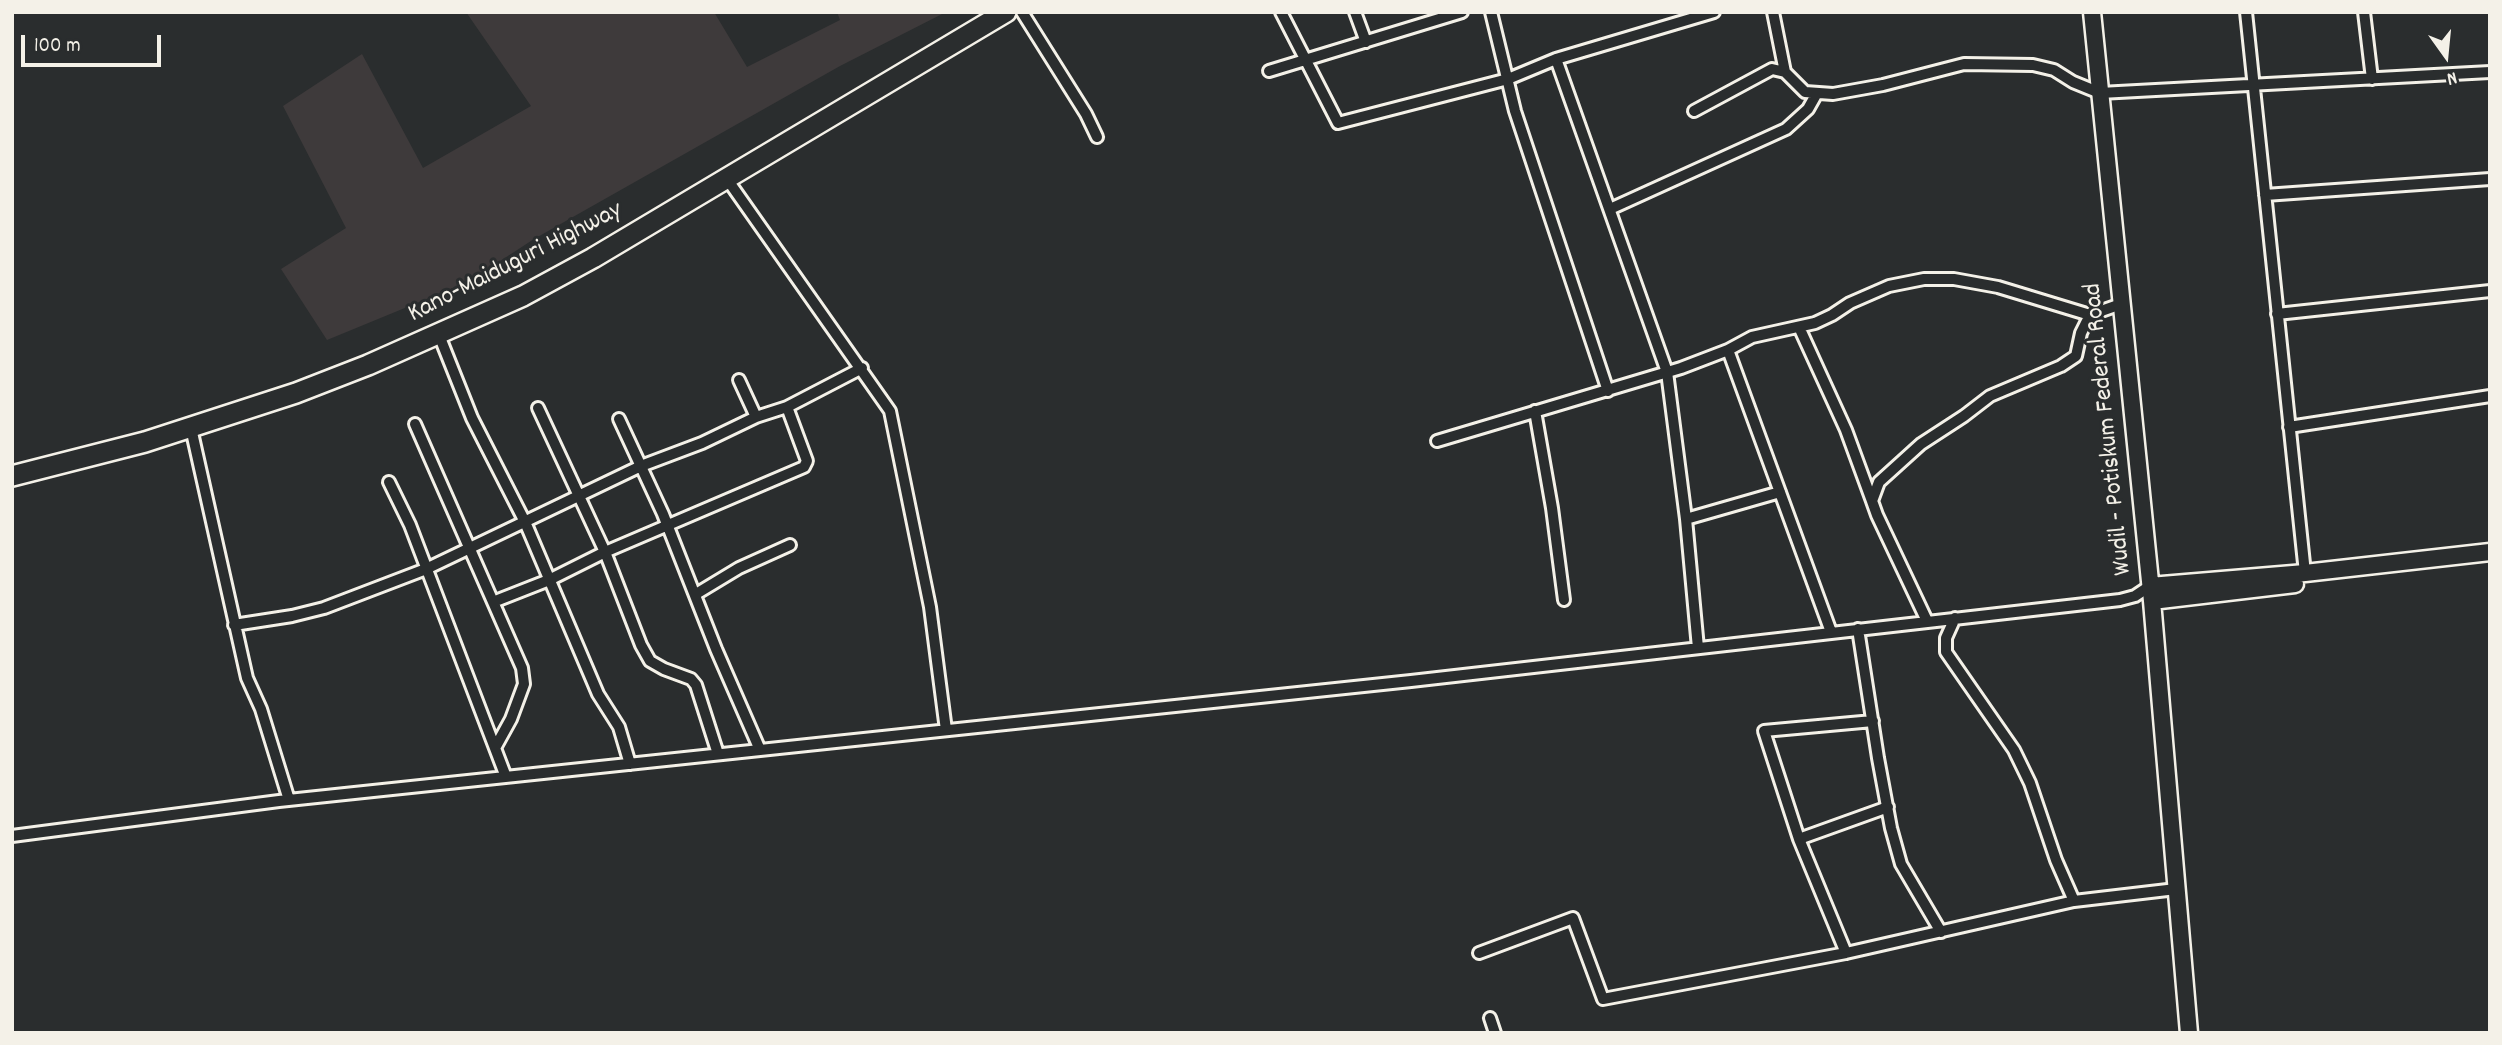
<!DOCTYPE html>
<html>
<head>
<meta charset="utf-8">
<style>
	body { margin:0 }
	#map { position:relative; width:2502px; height:1045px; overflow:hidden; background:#2a2d2e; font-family:Dekko,sans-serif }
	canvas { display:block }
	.frame { position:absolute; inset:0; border:14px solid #f4f1e8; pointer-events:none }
	.north { position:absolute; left:2411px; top:21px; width:70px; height:70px; -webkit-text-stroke:5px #2a2d2e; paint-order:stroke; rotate:165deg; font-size:19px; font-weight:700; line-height:28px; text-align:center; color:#f4f1e8 }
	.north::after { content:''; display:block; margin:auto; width:24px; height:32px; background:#f4f1e8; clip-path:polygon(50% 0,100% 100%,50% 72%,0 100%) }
	.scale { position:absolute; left:21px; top:35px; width:140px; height:32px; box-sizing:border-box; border:4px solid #f4f1e8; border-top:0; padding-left:9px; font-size:21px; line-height:24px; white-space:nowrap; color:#f4f1e8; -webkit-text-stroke:5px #2a2d2e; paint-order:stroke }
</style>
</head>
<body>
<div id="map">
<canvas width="2502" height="1045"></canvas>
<div class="frame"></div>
<div class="north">N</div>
<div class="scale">100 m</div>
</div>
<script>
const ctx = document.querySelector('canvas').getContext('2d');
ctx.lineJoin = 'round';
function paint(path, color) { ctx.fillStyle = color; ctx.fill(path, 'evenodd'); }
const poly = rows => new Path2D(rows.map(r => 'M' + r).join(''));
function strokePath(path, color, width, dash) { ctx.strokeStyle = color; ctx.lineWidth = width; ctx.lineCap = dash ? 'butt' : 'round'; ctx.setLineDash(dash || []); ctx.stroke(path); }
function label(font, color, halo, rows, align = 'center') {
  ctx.font = font + ' Dekko,sans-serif'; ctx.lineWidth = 6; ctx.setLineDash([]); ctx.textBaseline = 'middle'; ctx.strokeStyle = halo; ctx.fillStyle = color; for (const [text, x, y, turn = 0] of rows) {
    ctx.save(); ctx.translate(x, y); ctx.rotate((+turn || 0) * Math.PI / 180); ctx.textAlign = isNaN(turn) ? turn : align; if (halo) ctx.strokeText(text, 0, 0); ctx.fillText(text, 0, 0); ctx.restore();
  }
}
const built = poly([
	[466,12,714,12,747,67,840,20,837,12,946,12,840,66,534,239,468,282,327,340,281,269,346,228,283,106,362,54,423,168,531,106]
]);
const street = poly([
	[1022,12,1086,114,1097,137],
	[1281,12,1338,123,1508,79,1556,59,1714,12],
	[1355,12,1366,42],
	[1491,12,1515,111,1608,391],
	[1773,12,1785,72],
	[2246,12,2305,573],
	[2364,12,2372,79],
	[1556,59,1667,372,1686,519,1698,648],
	[1269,71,1462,12],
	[1694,111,1772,69,1785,72,1805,92,1833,94,1883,85,1964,64,2033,65,2054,70,2073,82,2100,93,2490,72],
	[727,179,890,411,930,607,946,730],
	[2265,195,2490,179],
	[1610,209,1786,129,1808,109,1817,93],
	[2277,314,2490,291],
	[1799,327,1846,430,1872,501],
	[439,335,472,418,525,522,598,694,619,727,630,764],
	[1728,350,1831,632],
	[739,380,756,417],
	[538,408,605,552,641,645,650,661,664,669,691,679,696,685,718,754],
	[1535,411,1552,508,1564,600],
	[619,419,663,514,716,649,760,750],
	[415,424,522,668,524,684,511,719,495,748],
	[2289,427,2490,396],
	[191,428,247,678,261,709,289,800],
	[1437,441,1681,368,1728,350,1752,337,1815,323,1832,315,1850,303,1889,286,1924,279,1954,279,1998,287,2090,315,2121,304],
	[389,482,410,525,506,777],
	[1686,519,1780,492],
	[696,594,739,568,790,545],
	[493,602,549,580,605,552,804,467,807,461,787,407],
	[1955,618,1946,638,1946,652,2014,750,2030,783,2056,860,2074,901],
	[1927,621,1877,515,1872,501,1879,482,1921,444,1964,416,1990,396,2061,366,2076,356,2081,333,2090,315],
	[234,625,292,616,324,608,426,569,641,466,702,443,756,417,787,407,862,368],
	[1858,629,1878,758,1891,828,1901,864,1941,932],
	[12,836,279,801,1411,681,2120,600,2135,596,2150,586],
	[1799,839,1888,807],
	[1479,953,1573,918,1603,999,1846,953,2074,901,2176,889],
	[1846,953,1799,839,1764,731,1873,721],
	[1490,1018,1495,1033]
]);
const primary = poly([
	[2092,12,2152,601,2189,1033],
	[2150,586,2305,573,2490,552],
	[2152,601,2295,584]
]);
const highway = poly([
	[12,476,145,442,296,393,368,365,523,296,593,258,1006,12]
]);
const streetNames = [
	["Kano-Maiduguri Highway",516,264,-27],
	["Wudil - Potiskum Federal Road",2110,429,-96]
];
paint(built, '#3e3a3b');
strokePath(street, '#f4f1e8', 16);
strokePath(primary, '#f4f1e8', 21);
strokePath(highway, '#f4f1e8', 24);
strokePath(street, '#2a2d2e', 10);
strokePath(primary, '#2a2d2e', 16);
strokePath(highway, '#2a2d2e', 19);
label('26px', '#f4f1e8', '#2a2d2e', streetNames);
</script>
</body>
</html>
